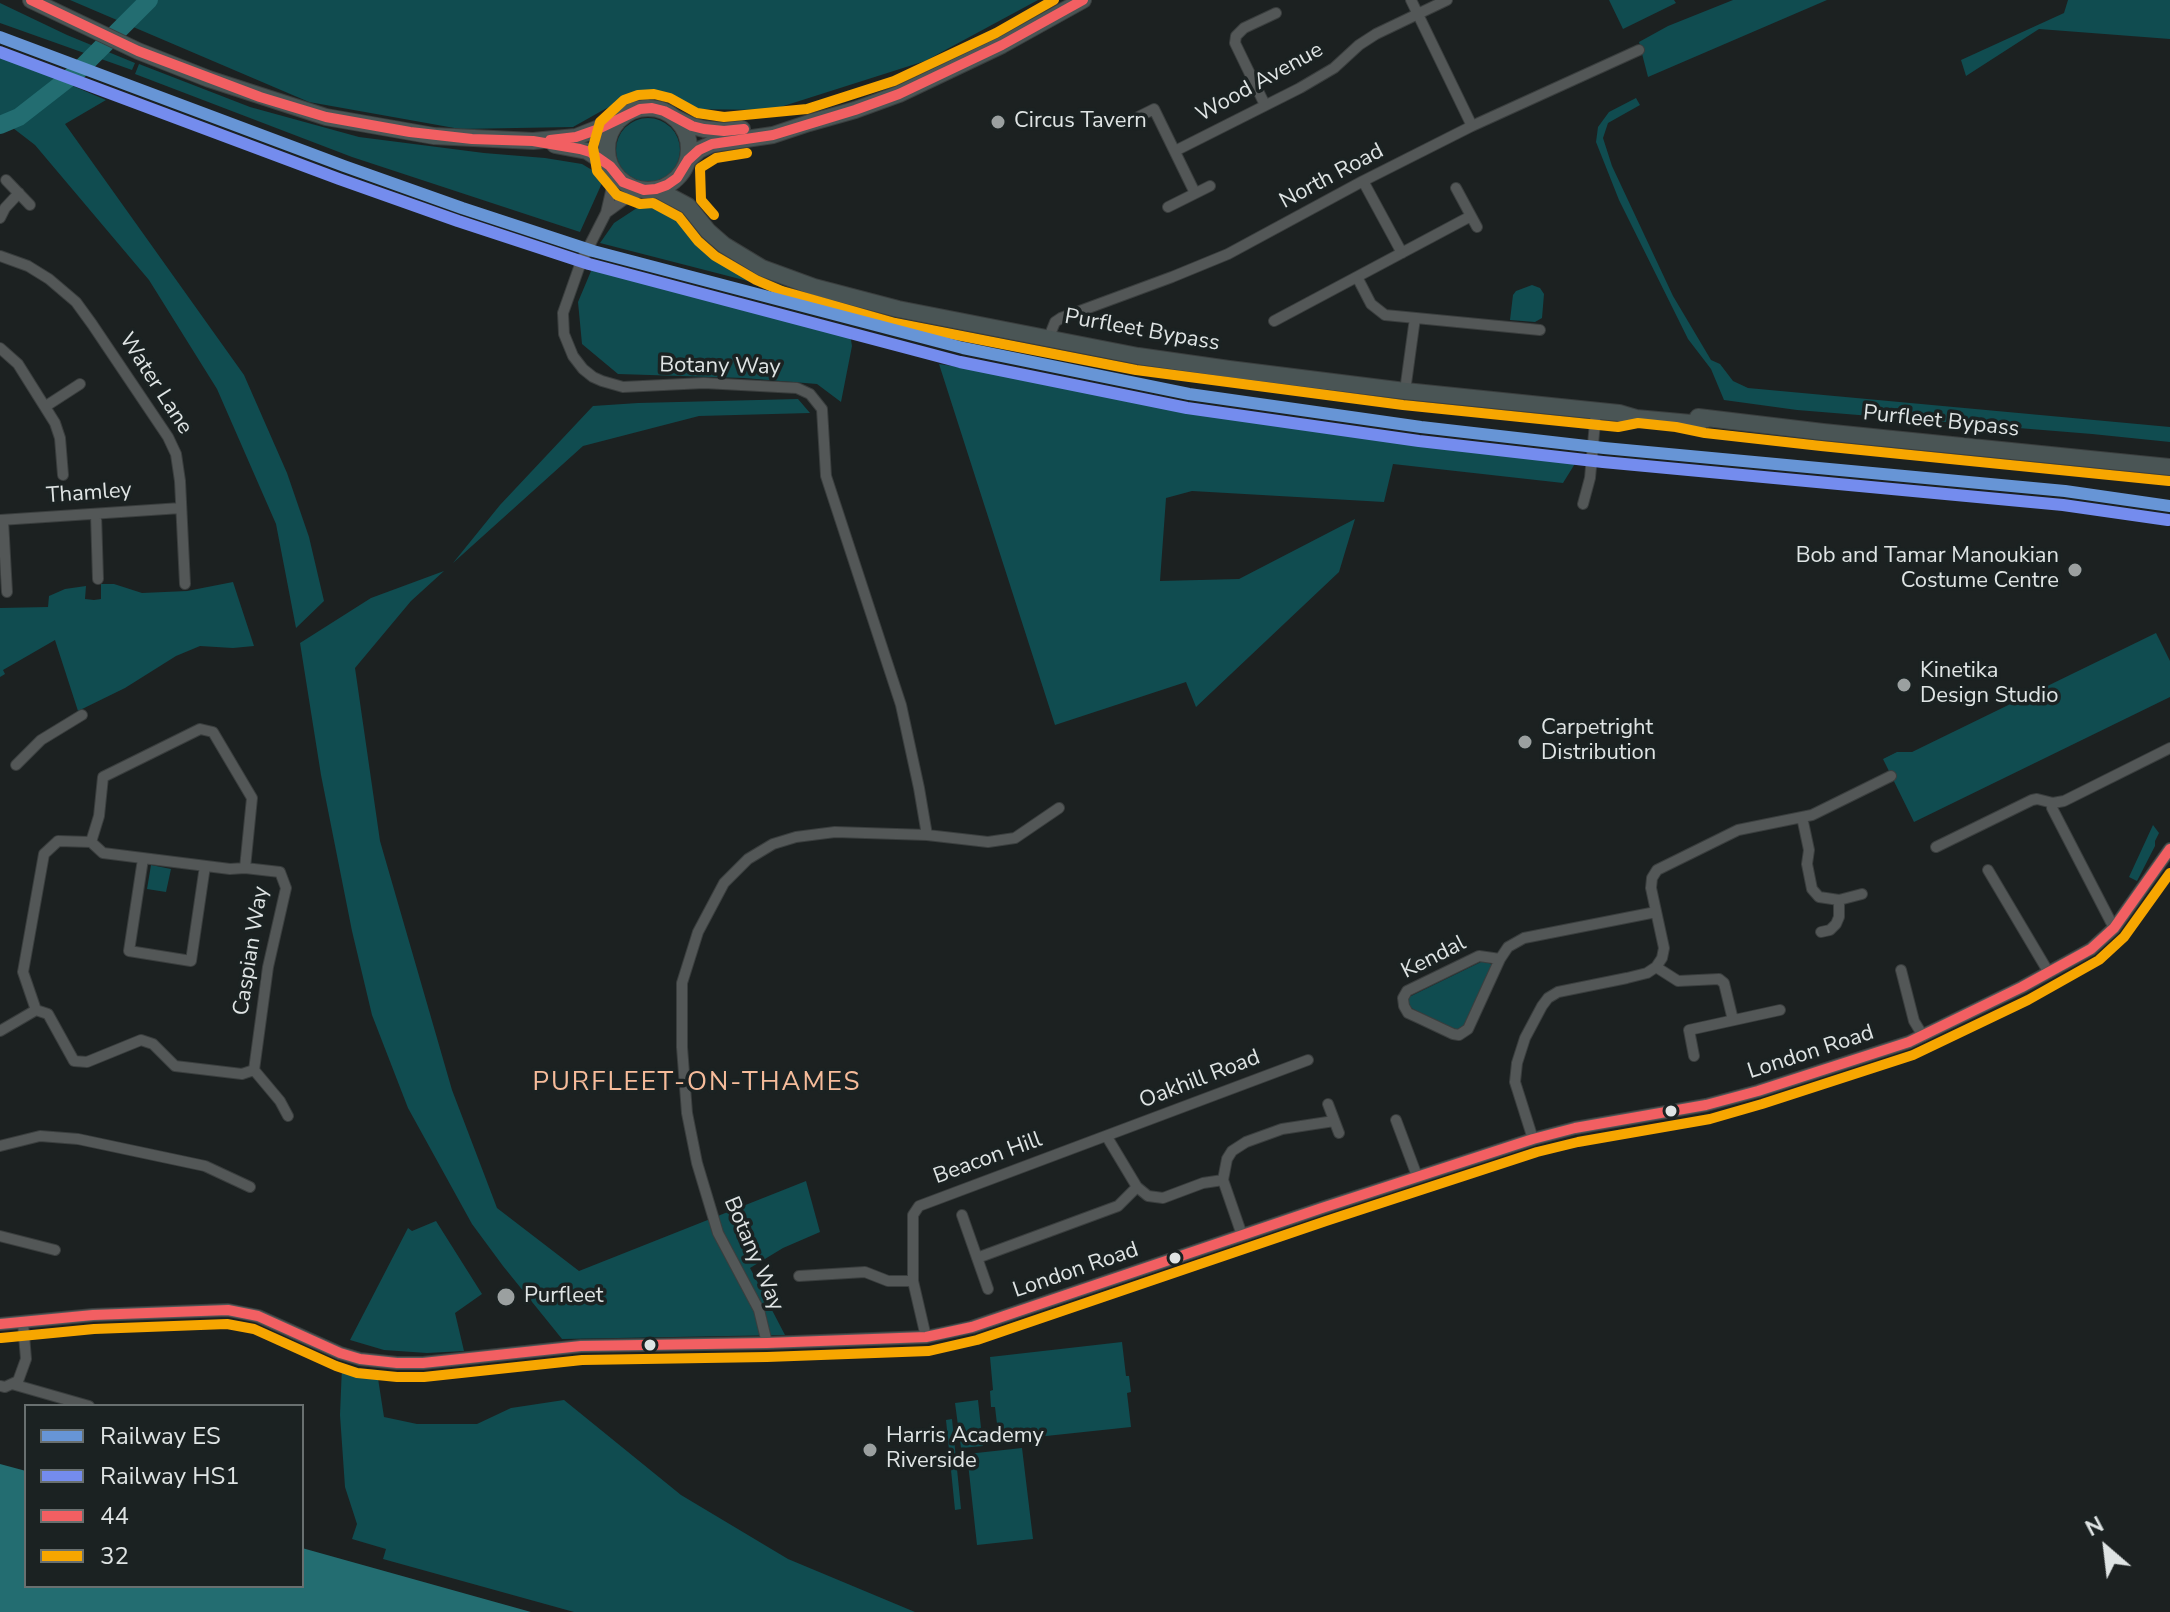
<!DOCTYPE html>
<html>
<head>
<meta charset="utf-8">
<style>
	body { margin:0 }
	#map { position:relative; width:2170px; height:1612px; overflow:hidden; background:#1c2121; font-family:"Nunito Sans",sans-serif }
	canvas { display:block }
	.legend { position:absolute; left:24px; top:1404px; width:280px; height:184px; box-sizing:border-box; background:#1b2222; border:2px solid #697070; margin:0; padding:10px 14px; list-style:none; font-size:24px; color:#dfe4e4 }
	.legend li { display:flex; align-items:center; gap:16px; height:40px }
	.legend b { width:40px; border:2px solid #697070 }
	.north { position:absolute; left:2066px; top:1508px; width:80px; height:80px; -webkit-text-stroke:6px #1b2222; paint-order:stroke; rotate:332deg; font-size:22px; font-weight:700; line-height:32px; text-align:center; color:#dfe4e4 }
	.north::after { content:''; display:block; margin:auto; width:28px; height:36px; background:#dfe4e4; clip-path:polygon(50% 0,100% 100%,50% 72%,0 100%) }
</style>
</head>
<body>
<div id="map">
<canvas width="2170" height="1612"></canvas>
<ul class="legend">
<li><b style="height:10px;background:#6795d6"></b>Railway ES</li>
<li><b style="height:10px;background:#748cee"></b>Railway HS1</li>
<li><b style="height:10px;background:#f25f62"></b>44</li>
<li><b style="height:10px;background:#f7a600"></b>32</li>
</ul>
<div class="north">N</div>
</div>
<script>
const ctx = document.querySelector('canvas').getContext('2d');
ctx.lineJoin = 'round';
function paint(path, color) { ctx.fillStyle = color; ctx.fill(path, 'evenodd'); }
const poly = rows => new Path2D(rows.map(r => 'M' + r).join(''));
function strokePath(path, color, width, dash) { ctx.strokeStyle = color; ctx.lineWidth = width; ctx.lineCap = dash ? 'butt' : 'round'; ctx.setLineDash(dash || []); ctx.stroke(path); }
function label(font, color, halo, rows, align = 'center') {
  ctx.font = font + ' "Nunito Sans",sans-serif'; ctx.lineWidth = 7; ctx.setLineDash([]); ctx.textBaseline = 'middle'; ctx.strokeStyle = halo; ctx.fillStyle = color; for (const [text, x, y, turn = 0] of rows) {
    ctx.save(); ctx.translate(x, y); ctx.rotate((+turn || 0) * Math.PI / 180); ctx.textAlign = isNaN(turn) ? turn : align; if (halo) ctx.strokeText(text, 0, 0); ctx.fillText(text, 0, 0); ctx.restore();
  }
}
const green = poly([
	[70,0,1038,0,925,61,771,110,687,109,647,91,605,109,573,127,460,129,309,102],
	[1609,0,1674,0,1676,3,1623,29],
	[1733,0,1827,0,1648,77,1639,42,1668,26],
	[2068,0,2170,0,2170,39,2039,29,1966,76,1961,60,2064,13],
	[0,3,67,35,135,63,132,70,0,23],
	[0,55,106,100,65,124,244,375,287,473,309,537,324,601,296,628,276,524,217,389,149,280,35,145,0,118],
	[139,64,250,107,359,137,484,153,545,158,582,164,597,173,602,183,580,232,352,157,135,74],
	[1636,98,1640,105,1608,123,1603,138,1612,166,1673,296,1711,360,1720,364,1733,381,1748,388,2170,427,2170,442,2092,434,1797,410,1724,400,1711,369,1688,339,1619,200,1596,142,1598,127,1609,112],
	'616 150a32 32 0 1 1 64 0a32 32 0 1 1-64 0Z',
	[657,202,679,218,715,255,771,287,600,243,614,223,643,204],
	[594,264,850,334,852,346,841,402,817,384,744,378,618,374,582,344,578,302],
	[1532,285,1540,288,1544,294,1542,318,1535,322,1510,320,1513,295,1516,291],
	[939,364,1576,462,1563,483,1393,464,1384,502,1192,491,1166,498,1160,581,1239,579,1355,519,1339,572,1196,707,1186,682,1055,725],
	[798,399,810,413,699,416,583,446,453,563,500,505,593,406,638,403],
	[444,571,411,601,355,668,380,841,452,1090,497,1208,579,1271,806,1181,820,1232,783,1248,750,1268,785,1335,562,1339,503,1266,472,1224,408,1108,372,1015,352,931,321,775,300,643,371,598],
	[233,582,254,646,233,648,200,646,176,656,125,688,78,711,55,640,3,670,5,674,0,677,0,608,48,607,49,596,65,589,86,586,85,599,94,600,101,599,101,584,114,584,142,593,187,591],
	[2156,633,2170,661,2170,697,1914,822,1883,759,1897,752,1912,752],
	[2153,825,2159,833,2155,841,2155,846,2137,881,2129,877],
	[151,865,171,869,166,892,147,889],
	[1485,960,1492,965,1491,970,1464,1026,1461,1029,1454,1029,1413,1009,1408,1005,1409,997],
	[436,1221,482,1294,455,1313,464,1351,427,1353,384,1350,350,1340,408,1228,412,1231],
	[1122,1342,1126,1376,1129,1376,1131,1392,1127,1393,1131,1427,999,1441,995,1407,991,1407,990,1391,993,1390,990,1357],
	[342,1366,377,1372,384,1417,417,1424,477,1424,511,1408,564,1400,681,1495,788,1559,915,1612,574,1612,383,1559,386,1549,352,1539,357,1524,345,1487,340,1415],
	[978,1400,983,1446,961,1448,955,1403],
	[952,1419,961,1509,955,1510,946,1420],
	[1022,1448,1033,1539,977,1545,967,1454]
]);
const water = poly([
	[0,1464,26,1471,26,1586,302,1586,302,1548,531,1612,0,1612]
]);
const river = poly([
	[0,125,19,117,78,71,149,0]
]);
const minor = poly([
	[1411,0,1472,126],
	[1265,105,1235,43,1236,36,1244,28,1276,13],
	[1128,122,1154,109,1195,193],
	[1175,151,1300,88,1334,68,1359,45,1376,34,1447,0],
	[615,174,606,213,581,262,563,313,564,334,573,356,583,369,593,377,602,381,623,387,704,383,797,388,810,394,822,409,826,476,901,705,919,788,927,835],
	[6,180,30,205],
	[1363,181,1402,253],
	[1456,188,1477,227],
	[1168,207,1210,186],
	[606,213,628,197,644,190],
	[0,218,5,208,19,193],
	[0,256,28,266,49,279,76,302,92,324,168,437,176,454,180,481,185,584],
	[1357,277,1371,304,1385,315,1540,330],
	[1274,321,1471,216],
	[1049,337,1055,322,1061,318,1172,277,1228,254,1363,181,1472,126,1639,50],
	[0,348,18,364,55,423,60,438,63,475],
	[1405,391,1415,318],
	[46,406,80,384],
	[1583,504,1590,478,1596,411],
	[96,514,98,579],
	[0,520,181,508],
	[3,520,7,592],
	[16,765,41,740,82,715],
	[2053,803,2052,808,2114,928],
	[1802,817,1809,850,1807,864,1812,889,1819,897,1839,900,1862,894],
	[91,842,103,853,230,869,245,868],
	[1936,847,2032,800,2037,799,2053,803,2064,801,2170,748],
	[143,859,129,951,191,961,205,866],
	[1988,870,2049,973],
	[1821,932,1830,930,1836,924,1839,917,1839,900],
	[1500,959,1479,956,1407,991,1403,998,1404,1006,1408,1013,1419,1018,1453,1034,1459,1035,1468,1029,1500,959,1508,947,1524,938,1656,912],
	[1656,967,1678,981,1719,979,1724,983,1733,1020],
	[1901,970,1914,1021,1923,1036],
	[0,1031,36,1010,48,1014,74,1061,87,1062,141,1040,153,1044,175,1066,242,1074,254,1070,268,967,286,888,280,872,245,868,252,798,213,732,200,729,103,777,99,816,91,842,58,841,44,854,23,972,36,1010],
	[1694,1056,1689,1030,1780,1010],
	[254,1070,280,1101,288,1116],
	[1328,1104,1339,1133],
	[1396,1120,1417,1176],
	[1107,1137,1137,1187,1148,1196,1163,1198,1203,1183,1223,1180,1242,1235],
	[1533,1139,1515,1082,1517,1063,1525,1038,1542,1006,1548,998,1558,992,1627,978,1647,973,1656,967,1662,958,1664,948,1651,888,1652,878,1657,870,1738,830,1812,815,1891,776],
	[0,1146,40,1136,78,1139,205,1166,250,1187],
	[1223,1180,1227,1159,1232,1151,1246,1142,1282,1129,1334,1121],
	[962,1215,988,1289],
	[0,1236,55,1250],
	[977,1258,1118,1206,1137,1187],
	[799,1276,865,1272,888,1281,913,1281],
	[926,1337,913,1281,913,1215,919,1206,1308,1060],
	[767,1343,759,1310,718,1233,697,1163,687,1113,682,1047,682,983,698,932,724,883,748,859,773,844,796,837,835,832,927,835,988,842,1015,838,1059,808],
	[12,1384,89,1406],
	[0,1386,5,1387,18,1381,26,1359,23,1323]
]);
const tertiary = poly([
	[0,1324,93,1315,228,1310,258,1316,340,1353,360,1359,397,1363,423,1363,581,1346,767,1343,926,1337,972,1327,1322,1208,1533,1139,1575,1128,1706,1105,1758,1091,1909,1042,2022,987,2091,949,2114,928,2170,849]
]);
const primary = poly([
	[31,0,138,51,209,79,326,117,434,136,533,141,576,137,619,120],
	'607 149a41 41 0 1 1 82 0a41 41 0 1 1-82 0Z',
	[675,118,692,126,704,129,724,131,742,129],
	[555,145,587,151,610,166],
	[688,160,699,150,712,144,773,135,809,123,855,110,899,94,1002,45,1083,0],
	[656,189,688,206,708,231,724,245,762,268,814,287,898,309,1138,356,1229,369,1405,391,1619,413,1636,418,1691,423,1707,419],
	[1698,417,1823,432,2170,467]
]);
const bus1 = poly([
	[31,0,138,51,260,97,326,117,410,132,472,139,533,141,580,149,590,152,610,166,623,182,644,190,656,189,667,185,677,178,688,160,699,150,712,144,773,135,855,110,899,94,1002,45,1083,0],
	[550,140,576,137,596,130,640,109,652,108,664,111,692,126,704,129,724,131,744,129],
	[0,1324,93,1315,228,1310,258,1316,340,1353,360,1359,397,1363,423,1363,581,1346,767,1343,926,1337,972,1327,1322,1208,1533,1139,1575,1128,1706,1105,1758,1091,1909,1042,2022,987,2091,949,2114,928,2170,849]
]);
const bus2 = poly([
	[1054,0,996,33,894,81,807,109,724,117,697,113,670,98,654,94,638,95,624,100,600,122,593,147,597,171,617,195,640,204,653,203,679,217,698,241,715,256,756,280,782,291,895,323,1136,370,1403,405,1618,427,1638,423,1676,427,1705,433,1821,446,2169,481],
	[714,215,701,200,700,168,716,158,747,153],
	[1,1338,94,1329,227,1324,254,1329,336,1366,357,1373,397,1377,424,1377,582,1360,767,1357,929,1351,977,1340,1326,1221,1537,1152,1578,1142,1710,1119,1762,1104,1913,1055,2028,1000,2099,960,2124,937,2170,873]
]);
const rail1 = poly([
	[0,37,344,166,462,208,593,251,963,348,1189,394,1421,427,1604,448,2065,491,2170,506]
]);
const rail2 = poly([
	[0,52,339,179,458,221,589,264,960,362,1187,408,1419,441,1603,462,2063,505,2168,520]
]);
const markers = [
	[998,122,8,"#9ba0a0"],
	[2075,570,8,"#9ba0a0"],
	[1904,685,8,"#9ba0a0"],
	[1525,742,8,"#9ba0a0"],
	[1671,1111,7,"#dfe4e4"],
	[1175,1258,7,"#dfe4e4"],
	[506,1297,10,"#9ba0a0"],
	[650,1345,7,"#dfe4e4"],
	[870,1450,8,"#9ba0a0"]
];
const streetNames = [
	["Wood Avenue",1260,83,-29],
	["North Road",1332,177,-28],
	["Purfleet Bypass",1142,331,10],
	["Botany Way",720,367,1],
	["Water Lane",155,384,57],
	["Purfleet Bypass",1941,422,6],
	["Thamley",89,494,-4],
	["Caspian Way",252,951,-81],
	["Kendal",1434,958,-27],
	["London Road",1811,1053,-18],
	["Oakhill Road",1200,1080,-21],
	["Beacon Hill",988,1159,-20],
	["Botany Way",753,1254,67],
	["London Road",1076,1271,-19]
];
const poiNames = [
	["Circus Tavern",1014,122],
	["Bob and Tamar Manoukian",2059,557,"right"],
	["Costume Centre",2059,582,"right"],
	["Kinetika",1920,672],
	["Design Studio",1920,697],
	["Carpetright",1541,729],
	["Distribution",1541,754],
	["Purfleet",524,1297],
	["Harris Academy",886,1437],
	["Riverside",886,1462]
];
const quarterNames = [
	["PURFLEET-ON-THAMES",697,1084]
];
paint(green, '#104c50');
paint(water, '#236d71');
strokePath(river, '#236d71', 18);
strokePath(minor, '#3a3e3e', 12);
strokePath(tertiary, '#3a3e3e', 14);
strokePath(primary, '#3a3e3e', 18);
strokePath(minor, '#535757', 10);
strokePath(tertiary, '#535757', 12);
strokePath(primary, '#4a5555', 16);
strokePath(bus1, '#f25f62', 10);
strokePath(bus2, '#f7a600', 10);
strokePath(rail1, '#6795d6', 12);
strokePath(rail2, '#748cee', 12);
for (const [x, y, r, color] of markers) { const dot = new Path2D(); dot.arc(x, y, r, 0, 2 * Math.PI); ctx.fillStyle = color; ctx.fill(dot); strokePath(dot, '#1b2222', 3); }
label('22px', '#dfe4e4', '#1b2222', streetNames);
label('22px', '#dfe4e4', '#1b2222', poiNames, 'left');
ctx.letterSpacing = '2px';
label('26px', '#f6bc9b', '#1b2222', quarterNames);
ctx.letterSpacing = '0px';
</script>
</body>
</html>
